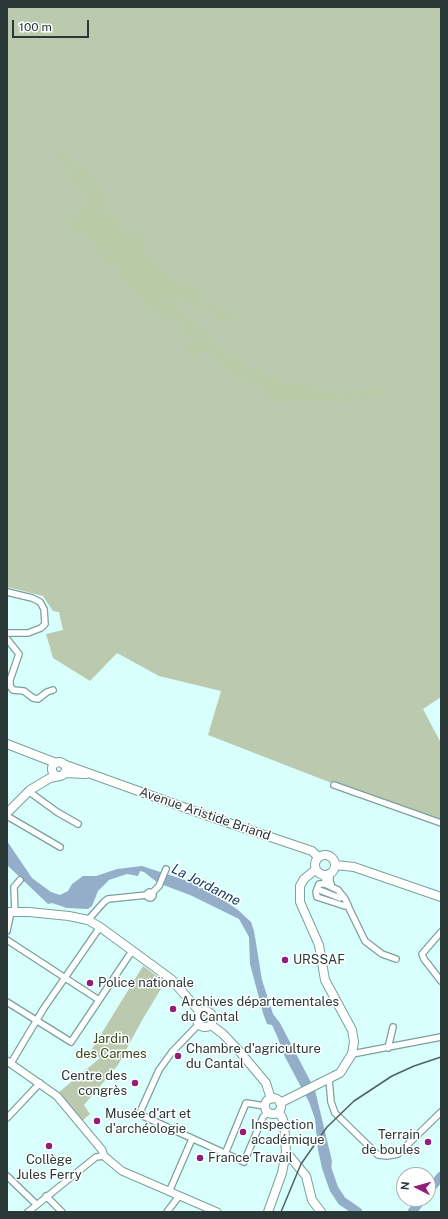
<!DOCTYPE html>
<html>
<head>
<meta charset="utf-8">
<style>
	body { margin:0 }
	#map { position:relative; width:448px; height:1219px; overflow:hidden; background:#d8fffb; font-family:"Public Sans",sans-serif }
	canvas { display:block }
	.frame { position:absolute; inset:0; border:8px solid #2a3938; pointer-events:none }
	.north { position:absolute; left:396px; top:1167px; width:40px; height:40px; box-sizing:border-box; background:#fff; border:1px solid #aab0af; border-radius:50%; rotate:276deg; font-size:11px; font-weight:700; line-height:16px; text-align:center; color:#2a3938 }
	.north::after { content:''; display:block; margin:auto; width:14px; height:18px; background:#931d7b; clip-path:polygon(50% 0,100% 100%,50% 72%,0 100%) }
	.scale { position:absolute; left:12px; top:20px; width:77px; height:18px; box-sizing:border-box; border:2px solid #2a3938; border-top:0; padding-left:5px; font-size:12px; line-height:14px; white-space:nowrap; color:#2a3938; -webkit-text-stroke:3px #fff; paint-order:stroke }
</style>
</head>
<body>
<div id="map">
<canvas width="448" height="1219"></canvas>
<div class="frame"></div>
<div class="north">N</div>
<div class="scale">100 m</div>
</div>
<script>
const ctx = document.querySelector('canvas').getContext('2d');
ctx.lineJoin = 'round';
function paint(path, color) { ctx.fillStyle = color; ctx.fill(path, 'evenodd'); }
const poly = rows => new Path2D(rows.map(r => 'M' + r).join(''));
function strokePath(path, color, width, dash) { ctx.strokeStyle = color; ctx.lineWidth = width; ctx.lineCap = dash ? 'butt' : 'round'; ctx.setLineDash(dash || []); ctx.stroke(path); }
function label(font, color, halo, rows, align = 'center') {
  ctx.font = font + ' "Public Sans",sans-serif'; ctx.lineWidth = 3; ctx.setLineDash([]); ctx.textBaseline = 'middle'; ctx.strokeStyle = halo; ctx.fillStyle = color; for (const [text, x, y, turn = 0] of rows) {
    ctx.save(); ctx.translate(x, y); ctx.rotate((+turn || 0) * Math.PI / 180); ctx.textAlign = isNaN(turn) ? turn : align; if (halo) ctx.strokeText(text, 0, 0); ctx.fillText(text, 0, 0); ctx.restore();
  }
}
const green = poly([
	[7,7,441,7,441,697,423,709,441,743,441,821,329,782,208,735,221,691,159,676,117,653,90,681,53,658,46,634,63,630,59,612,53,611,43,596,7,587],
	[143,966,165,982,141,1022,118,1065,84,1105,90,1114,82,1121,58,1093,100,1058,92,1049]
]);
const forest = poly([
	[57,148,61,148,68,154,68,159,75,160,77,166,87,168,89,172,92,174,92,180,98,182,97,187,102,189,105,197,102,203,108,212,113,213,113,219,123,221,120,226,124,232,130,228,134,233,140,232,146,241,145,254,154,259,164,270,161,275,168,275,171,281,181,283,187,282,197,286,203,295,207,296,207,299,203,303,246,319,236,323,229,320,223,322,217,317,217,315,213,315,201,308,195,309,188,306,185,300,182,301,180,299,172,300,174,304,171,305,184,311,186,318,193,319,197,323,197,326,205,330,210,335,210,339,222,344,220,351,244,362,250,369,259,370,265,377,272,376,281,383,292,382,297,380,298,385,307,384,317,387,327,392,335,393,339,398,341,395,351,393,353,390,360,391,364,387,371,390,375,387,379,386,383,389,394,390,379,397,371,394,367,399,357,396,341,404,335,402,330,403,326,399,318,403,298,399,293,404,286,404,285,402,279,403,277,401,271,404,266,400,266,389,256,383,253,385,245,377,242,381,239,376,235,378,230,377,232,375,231,372,223,367,223,363,225,362,222,359,219,361,206,351,204,348,202,354,196,353,194,356,199,358,198,361,193,361,189,356,189,349,186,350,182,344,186,343,186,341,195,344,191,336,188,337,183,333,183,327,168,318,157,318,151,309,144,307,139,302,141,301,141,296,136,294,122,279,119,281,115,274,120,273,120,268,109,266,106,261,103,260,97,254,96,245,92,243,89,236,84,230,81,233,76,232,68,228,65,222,67,217,73,216,80,218,81,213,78,208,82,205,90,207,83,189,68,179,69,173,64,169,65,163,59,161]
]);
const water = poly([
	[7,841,32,878,51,892,60,895,68,891,72,884,83,876,96,876,117,869,142,866,191,882,222,899,238,910,251,922,254,931,262,980,273,1014,280,1023,315,1090,332,1161,330,1181,322,1168,318,1150,315,1119,309,1102,285,1057,277,1036,272,1025,267,1024,263,1013,250,964,249,937,239,919,190,895,158,883,144,872,140,871,138,876,127,874,109,880,98,891,92,906,88,909,67,908,52,903,48,904,7,865]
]);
const river = poly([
	[327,1169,334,1189,342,1201,358,1212],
	[428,1192,441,1176],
	[412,1212,422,1199]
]);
const minor = poly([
	[7,592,32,598,40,602,44,609,45,624,41,628,28,633,7,633],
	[7,639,19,654,10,680,10,686,13,690,24,691,33,698,38,699,47,692,53,690],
	[334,785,441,823],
	[30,790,31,793,57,812,78,824],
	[7,816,60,847],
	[330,873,330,881,332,887],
	[321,874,325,878,325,884],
	[317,889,340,898,343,896],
	'147 895a3 3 0 1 1 6 0a3 3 0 1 1-6 0Z',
	[152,893,159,886,166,869],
	[348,905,345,906,317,897,316,892,319,884,325,884,338,890,345,899,348,905,349,908,365,941,382,954,396,959],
	[15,912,14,887,20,880],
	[88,920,104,902,108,899,147,895],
	[7,931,11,912],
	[441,932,422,954,424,959,441,981],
	[7,940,99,1000],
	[7,1002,71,1042,132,951],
	[198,1025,172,1052,159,1070,141,1110,143,1116,244,1162,263,1117,268,1112],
	[388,1048,393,1027],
	[352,1054,441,1037],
	[11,1063,44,1008,100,927],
	[329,1079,331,1102,335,1113,378,1155,387,1156,398,1154,441,1112],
	[7,1118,40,1083],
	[225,1154,246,1103,265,1106],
	[7,1176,36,1204],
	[169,1192,192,1139],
	[46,1196,62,1212],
	[28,1212,96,1157,104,1156],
	[167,1212,179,1196]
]);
const tertiary = poly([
	[7,1061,57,1096,102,1150,104,1156,122,1171,217,1212]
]);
const secondary = poly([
	[7,744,56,763],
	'52 769a7 7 0 1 1 14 0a7 7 0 1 1-14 0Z',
	[63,764,208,816,312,851,318,857],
	[64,773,86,774],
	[7,813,30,790,50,778,59,776],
	'315 865a10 10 0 1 1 20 0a10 10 0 1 1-20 0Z',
	[335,865,354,867,441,897],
	[7,912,29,912,69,916,88,920,100,927,171,979,200,1012],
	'197 1019a8 8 0 1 1 16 0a8 8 0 1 1-16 0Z',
	[211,1025,223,1034,240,1052,266,1083,271,1099],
	'265 1106a8 8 0 1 1 16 0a8 8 0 1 1-16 0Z',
	[280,1103,340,1073,352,1054,354,1042,352,1030,325,980,319,945,300,902,300,886,304,879,315,870],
	[278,1112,282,1117,284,1123,286,1152,306,1176,312,1200,321,1212],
	[268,1212,282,1173,286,1152]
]);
const rail = poly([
	[281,1212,301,1164,327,1127,354,1101,392,1076,414,1066,441,1057]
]);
const markers = [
	[285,960,4,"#931d7b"],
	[90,983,4,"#931d7b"],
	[173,1009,4,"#931d7b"],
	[178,1056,4,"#931d7b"],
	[135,1083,4,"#931d7b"],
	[97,1121,4,"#931d7b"],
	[243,1132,4,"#931d7b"],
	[428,1142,4,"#931d7b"],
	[49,1146,4,"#931d7b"],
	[200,1158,4,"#931d7b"]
];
const streetNames = [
	["Avenue Aristide Briand",205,814,19]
];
const poiNames = [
	["URSSAF",293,960],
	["Police nationale",98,983],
	["Archives départementales",181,1002],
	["du Cantal",181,1017],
	["Chambre d'agriculture",186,1049],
	["du Cantal",186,1064],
	["Centre des",127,1076,"right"],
	["congrès",127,1091,"right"],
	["Musée d'art et",105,1114],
	["d'archéologie",105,1129],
	["Inspection",251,1125],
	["académique",251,1140],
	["Terrain",420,1135,"right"],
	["de boules",420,1150,"right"],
	["France Travail",208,1158],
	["Collège",49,1160,"center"],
	["Jules Ferry",49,1175,"center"]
];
const parkNames = [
	["Jardin",111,1039],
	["des Carmes",111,1054]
];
const waterNames = [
	["La Jordanne",206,885,27]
];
paint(green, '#bbcaae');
paint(forest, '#b9caa9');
paint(water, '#94aec9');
strokePath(river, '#94aec9', 9);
strokePath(minor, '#7ba09d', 8);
strokePath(tertiary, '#7ba09d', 9);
strokePath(secondary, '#7ba09d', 10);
strokePath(minor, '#fff', 5.5);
strokePath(tertiary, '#fff', 7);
strokePath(secondary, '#fff', 8);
strokePath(rail, '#4e6261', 1.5);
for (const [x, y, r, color] of markers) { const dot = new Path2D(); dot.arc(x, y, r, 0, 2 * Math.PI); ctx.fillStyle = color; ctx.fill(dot); strokePath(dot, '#fff', 1.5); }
label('13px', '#2a3938', '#fff', streetNames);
label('13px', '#2a3938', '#fff', poiNames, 'left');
label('13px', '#344b1a', '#fff', parkNames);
label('italic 14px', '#153d62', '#fff', waterNames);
</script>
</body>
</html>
